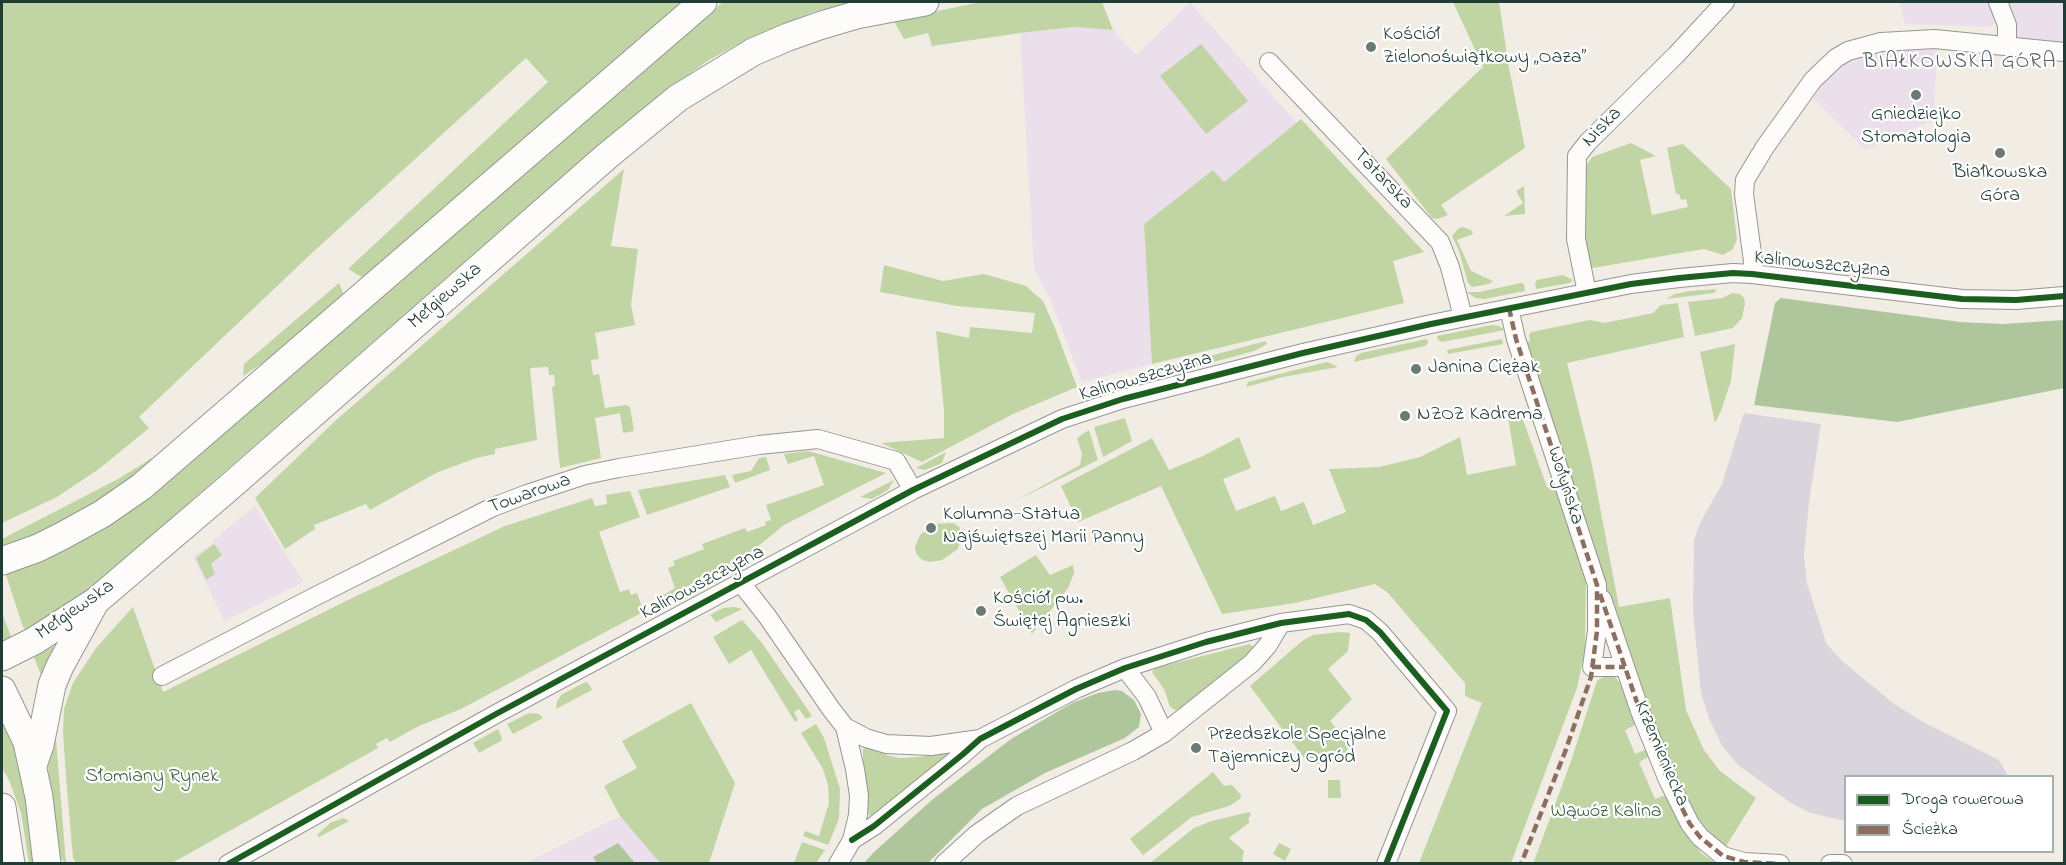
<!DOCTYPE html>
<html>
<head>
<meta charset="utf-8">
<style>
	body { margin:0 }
	#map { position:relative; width:2066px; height:865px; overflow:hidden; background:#f2ede4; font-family:"Indie Flower",sans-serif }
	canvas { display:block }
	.frame { position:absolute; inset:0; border:3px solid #1f3d34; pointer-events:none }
	.legend { position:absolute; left:1844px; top:775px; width:210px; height:78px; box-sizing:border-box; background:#fff; border:2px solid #a5b1ae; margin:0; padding:8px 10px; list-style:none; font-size:18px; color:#1f3d34 }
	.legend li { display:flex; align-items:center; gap:12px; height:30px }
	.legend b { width:30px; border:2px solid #a5b1ae }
</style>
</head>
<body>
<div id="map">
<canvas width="2066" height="865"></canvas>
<div class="frame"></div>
<ul class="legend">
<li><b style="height:8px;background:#1b5e20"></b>Droga rowerowa</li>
<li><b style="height:8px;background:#8d6e63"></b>Ścieżka</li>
</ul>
</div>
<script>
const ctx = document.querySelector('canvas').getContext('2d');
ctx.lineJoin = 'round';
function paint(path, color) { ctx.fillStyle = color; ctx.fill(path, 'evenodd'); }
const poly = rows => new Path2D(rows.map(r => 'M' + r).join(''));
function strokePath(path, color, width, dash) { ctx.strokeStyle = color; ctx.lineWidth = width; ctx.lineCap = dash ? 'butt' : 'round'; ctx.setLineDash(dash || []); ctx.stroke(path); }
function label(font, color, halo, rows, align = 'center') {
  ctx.font = font + ' "Indie Flower",sans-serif'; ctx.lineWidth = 4.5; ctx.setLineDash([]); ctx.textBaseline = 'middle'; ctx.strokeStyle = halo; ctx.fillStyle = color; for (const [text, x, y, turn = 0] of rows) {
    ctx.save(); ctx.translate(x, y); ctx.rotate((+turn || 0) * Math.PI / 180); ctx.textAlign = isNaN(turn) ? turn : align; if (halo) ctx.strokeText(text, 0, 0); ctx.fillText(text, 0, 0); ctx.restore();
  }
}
const built = poly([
	[1190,2,1297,123,1224,182,1213,171,1144,224,1152,364,1082,382,1049,296,1034,269,1020,33,1074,27,1113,30,1136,55],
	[1900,2,1991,2,1998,19,1991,27,1905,24],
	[2005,2,2064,2,2064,44,2013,42],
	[1938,45,1933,120,1866,150,1813,99,1826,78,1842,65,1878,50],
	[255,506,304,582,224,621,193,556,213,544,212,541],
	[620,816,660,863,524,864]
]);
const industrial = poly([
	[1744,413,1821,424,1809,502,1804,556,1807,583,1826,643,1841,660,1893,703,1921,721,1999,760,2008,776,1846,776,1845,821,1811,813,1791,803,1738,765,1722,746,1709,718,1701,693,1693,612,1694,540,1700,523,1722,484]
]);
const green = poly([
	[2,2,682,2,365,279,348,269,548,82,526,58,312,253,139,417,149,428,99,469,57,497,2,523],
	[723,2,855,2,813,12,751,37,709,60,652,101,527,207,88,591,27,632,23,627,4,569,67,545,625,86],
	[981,2,1102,2,1113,30,1074,27,1020,33,932,46,928,33,904,39,895,23,894,20],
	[1453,2,1499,2,1509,68,1525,148,1441,205,1448,215,1437,219,1432,218,1386,159,1483,67],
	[1201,44,1248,101,1206,134,1160,76],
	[1301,119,1424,252,1393,261,1404,303,1152,364,1144,224,1213,170,1224,182],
	[1631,143,1656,156,1640,160,1652,215,1688,207,1686,199,1681,200,1679,194,1676,194,1667,148,1683,144,1731,189,1737,240,1732,250,1723,255,1704,249,1587,269,1582,240,1582,172,1592,157],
	[624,169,611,246,638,249,631,305,635,325,595,333,599,359,591,360,593,375,599,374,605,408,626,405,630,407,634,431,623,433,620,413,595,418,601,458,560,468,552,387,555,386,554,375,549,375,548,367,530,368,537,440,495,449,495,454,476,458,436,473,370,510,366,504,314,525,315,529,285,549,255,498,334,422],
	[1524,186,1525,214,1504,216,1523,203,1516,191],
	[1463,227,1471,230,1473,234,1457,240,1471,271,1493,281,1489,284,1472,287,1468,283,1459,251,1452,236,1459,228],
	[884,265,943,281,984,274,1026,286,1043,301,1055,328,1077,387,1013,414,922,462,881,443,944,438,944,410,936,331,969,338,970,327,1032,333,1035,313,957,306,880,292],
	[1563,275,1573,280,1570,283,1536,289,1535,283,1537,280],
	[339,283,344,295,293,343,243,376,244,364],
	[1521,283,1524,284,1525,291,1484,299,1475,298,1467,292,1479,292],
	[1717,289,1714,293,1666,299,1675,294,1690,291],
	[1732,293,1740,294,1744,298,1745,304,1742,318,1733,328,1695,336,1688,302,1723,298],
	[1678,303,1684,337,1567,363,1591,460,1619,607,1670,598,1686,710,1704,750,1720,771,1756,798,1725,848,1704,830,1668,763,1611,610,1525,342,1530,341,1529,335,1531,332,1590,320,1605,323,1653,313,1661,305],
	[1492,325,1499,326,1505,330,1442,342,1438,340,1437,336],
	[1427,339,1428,343,1425,346,1354,362,1356,356,1361,353],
	[1502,339,1503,344,1448,354,1447,350],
	[1266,341,1267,344,1254,351,1236,356,1162,375,1153,371],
	[1735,344,1731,381,1721,411,1715,423,1700,352],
	[1327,362,1338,367,1283,377,1246,387,1248,382],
	[1521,414,1547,487,1555,489,1586,577,1585,650,1577,688,1511,863,1419,863,1482,703,1465,696,1465,683,1388,593,1375,584,1295,603,1222,614,1161,486,1078,522,1061,486,1152,438,1169,470,1203,456,1239,437,1251,468,1223,479,1236,511,1275,496,1281,511,1304,502,1313,525,1346,512,1329,469,1379,467,1420,457,1460,437,1467,475,1516,465,1508,418],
	[1125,418,1132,441,1103,457,1094,427],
	[1089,430,1098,460,1017,500,1080,465,1082,454,1077,438],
	[808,451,886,473,784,525,751,552,662,600,655,600,675,588,668,568,675,565,673,561,704,549,702,544,745,528,747,532,766,525,765,522,771,520,766,505,824,485,814,456,788,464,784,454],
	[946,452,942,463,925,470,916,468],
	[766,457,770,470,735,483,732,475,751,471,759,458],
	[152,458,156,460,75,518,2,550,2,539,118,479],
	[725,475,730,487,647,515,638,490],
	[894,480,888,490,872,499,860,497],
	[630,491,640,517,599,532,620,592,629,589,631,595,637,593,642,607,641,613,461,709,419,726,390,742,387,738,376,744,378,748,172,863,76,863,73,858,66,777,63,732,64,709,73,683,96,648,133,607,163,692,348,600,505,526,592,498,595,506,607,504,606,495],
	[953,523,959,527,962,536,958,549,942,560,930,562,922,560,916,553,915,547,920,535,934,524],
	[214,544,222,555,211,564,215,574,206,580,196,558],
	[1036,555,1050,575,1073,565,1074,573,1068,588,1032,634,1000,577],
	[735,607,742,609,716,622,710,615,723,608],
	[2,613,12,639,2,642],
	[742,620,762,643,812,716,806,719,799,709,794,712,798,720,795,722,751,650,729,664,713,637],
	[1340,632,1350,633,1348,651,1328,669,1352,699,1330,721,1349,744,1343,761,1326,765,1307,762,1250,686,1302,641,1313,635],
	[64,641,44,683,34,657],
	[1250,644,1253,647,1253,650,1182,708,1175,710,1170,707,1164,689,1152,672,1155,668],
	[1614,676,1623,686,1637,724,1625,730,1635,754,1647,749,1650,756,1639,762,1655,799,1666,795,1681,825,1701,853,1715,863,1533,864,1570,764,1597,681,1603,677],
	[585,682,588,683,592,690,556,709,557,702,561,695],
	[691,703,735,783,709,863,660,863,620,816,604,786,637,768,622,741],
	[529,713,539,714,543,718,513,734,507,724],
	[2,716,18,756,26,792,35,863,29,863,21,813,9,780,2,768],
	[56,722,56,739,66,863,56,855,47,756],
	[816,724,824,738,840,789,839,819,828,845,803,836,805,831,819,836,829,803,828,785,823,769,801,733],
	[498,729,502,738,501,741,479,753,473,743],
	[866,747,876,748,887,755,899,758,919,757,943,752,947,754,944,759,870,817,867,808,863,756,863,749],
	[1213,772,1224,786,1232,785,1241,795,1240,799,1229,806,1192,817,1143,855,1130,839],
	[1328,780,1340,780,1341,798,1328,798],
	[1249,812,1251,814,1248,820,1250,822,1229,838,1244,851,1242,861,1245,863,1150,863,1194,828,1212,821],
	[343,818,349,821,319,837,317,835,330,823],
	[802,842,825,850,816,863,794,863],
	[1279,843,1291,849,1285,861,1273,854]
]);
const forest = poly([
	[1781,298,1960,322,2003,324,2064,320,2064,388,1897,422,1754,405,1775,303],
	[1115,690,1122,691,1134,700,1141,714,1139,727,1125,738,1045,773,982,809,928,863,864,863,874,852,933,799,1011,739,1072,703,1098,693],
	[618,843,635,863,597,863,593,857]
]);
const minor = poly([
	[1998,2,2007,25,2007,45],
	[1269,62,1440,242,1450,267,1463,317],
	[1752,274,1753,261,1744,194,1745,180,1765,147,1813,80,1836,58,1848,51,1881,42,1935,39,2064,52],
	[1587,293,1576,239,1577,156,1588,142,1676,55,1725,2],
	[1509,308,1516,339,1597,585,1597,631,1592,667,1625,667],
	[741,583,767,616,831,709,845,727,855,769,859,796,858,815,852,840,838,864],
	[1602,599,1640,711,1668,780,1690,824,1700,837,1723,856,1744,862,1780,864],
	[162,676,314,597,493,507,527,494,585,475,619,468,759,445,818,439,896,461,913,490],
	[845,727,866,738,886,744,931,746,980,739],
	[1164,733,1252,663,1268,645,1281,623],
	[852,840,874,826,962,755,980,739,1076,689,1125,668,1206,642,1281,623,1349,614,1366,620,1380,632,1447,711,1386,864],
	[228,864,496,714,913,490,1062,419,1123,399,1303,353,1431,324,1631,284,1679,278,1733,273,1752,274,1962,299,2016,300,2064,296],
	[944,864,977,834,1017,806,1133,751,1164,733,1147,697,1125,668],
	[1830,864,1843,864]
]);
const secondary = poly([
	[2,561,38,548,62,536,102,514,141,487,703,2],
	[2,657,34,641,96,601,226,490,607,156,678,98,753,52,788,37,819,26,856,15,925,2],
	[2,690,27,742,39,797,47,864],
	[33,765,40,745,52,685,60,666,93,606],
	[2,807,11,864]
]);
const quiet = poly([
	[1509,308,1516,339,1597,585,1597,631,1591,677,1565,752,1521,864],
	[1600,594,1640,711,1668,780,1690,824,1700,837,1723,856,1744,862,1780,864],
	[1592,667,1625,667],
	[1830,864,1843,864]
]);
const cycleway = poly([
	[852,840,874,826,962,755,980,739,1076,689,1125,668,1206,642,1281,623,1349,614,1366,620,1380,632,1447,711,1386,864],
	[228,864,496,714,913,490,1062,419,1123,399,1303,353,1431,324,1631,284,1679,278,1733,273,1752,274,1962,299,2016,300,2064,296]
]);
const markers = [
	[1371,47,6,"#697b72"],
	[1916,95,6,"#697b72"],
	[2000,153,6,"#697b72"],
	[1416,369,6,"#697b72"],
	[1405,416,6,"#697b72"],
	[931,528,6,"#697b72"],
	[981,611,6,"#697b72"],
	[1196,748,6,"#697b72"]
];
const poiNames = [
	["Kościół",1383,36],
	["Zielonoświątkowy „Oaza”",1383,59],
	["Gniedziejko",1916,116,"center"],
	["Stomatologia",1916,139,"center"],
	["Białkowska",2000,174,"center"],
	["Góra",2000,197,"center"],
	["Janina Ciężak",1428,369],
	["NZOZ Kadrema",1417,416],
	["Kolumna-Statua",943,516],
	["Najświętszej Marii Panny",943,539],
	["Kościół pw.",993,600],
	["Świętej Agnieszki",993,623],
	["Przedszkole Specjalne",1208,736],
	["Tajemniczy Ogród",1208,759]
];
const streetNames = [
	["Niska",1603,128,-46],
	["Tatarska",1382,180,46],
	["Kalinowszczyzna",1822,266,6],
	["Mełgiewska",446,297,-41],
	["Kalinowszczyzna",1146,378,-16],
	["Wołyńska",1564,486,72],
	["Towarowa",530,495,-20],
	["Kalinowszczyzna",703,584,-28],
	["Mełgiewska",76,611,-35],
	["Krzemieniecka",1660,754,67]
];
const parkNames = [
	["Słomiany Rynek",152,778],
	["Wąwóz Kalina",1606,813]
];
const neighbourhoodNames = [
	["BIAŁKOWSKA GÓRA",1960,64]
];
paint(built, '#ebdfeb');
paint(industrial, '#dad4dd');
paint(green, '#c0d5a3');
paint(forest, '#afc69c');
strokePath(minor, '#949791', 20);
strokePath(secondary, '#949791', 29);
strokePath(minor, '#fdfcfb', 18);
strokePath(secondary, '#fdfcfb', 27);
strokePath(quiet, '#8d6e63', 4.5, [9, 4.5]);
strokePath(cycleway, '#1b5e20', 6);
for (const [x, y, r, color] of markers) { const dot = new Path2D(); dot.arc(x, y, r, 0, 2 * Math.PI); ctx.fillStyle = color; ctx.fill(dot); strokePath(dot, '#fff', 2); }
label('20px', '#1f3d34', '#fff', poiNames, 'left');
label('20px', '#1f3d34', '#fff', streetNames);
label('20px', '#436545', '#fff', parkNames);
ctx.letterSpacing = '1.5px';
label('21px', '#586168', '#fff', neighbourhoodNames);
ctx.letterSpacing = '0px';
</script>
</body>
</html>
